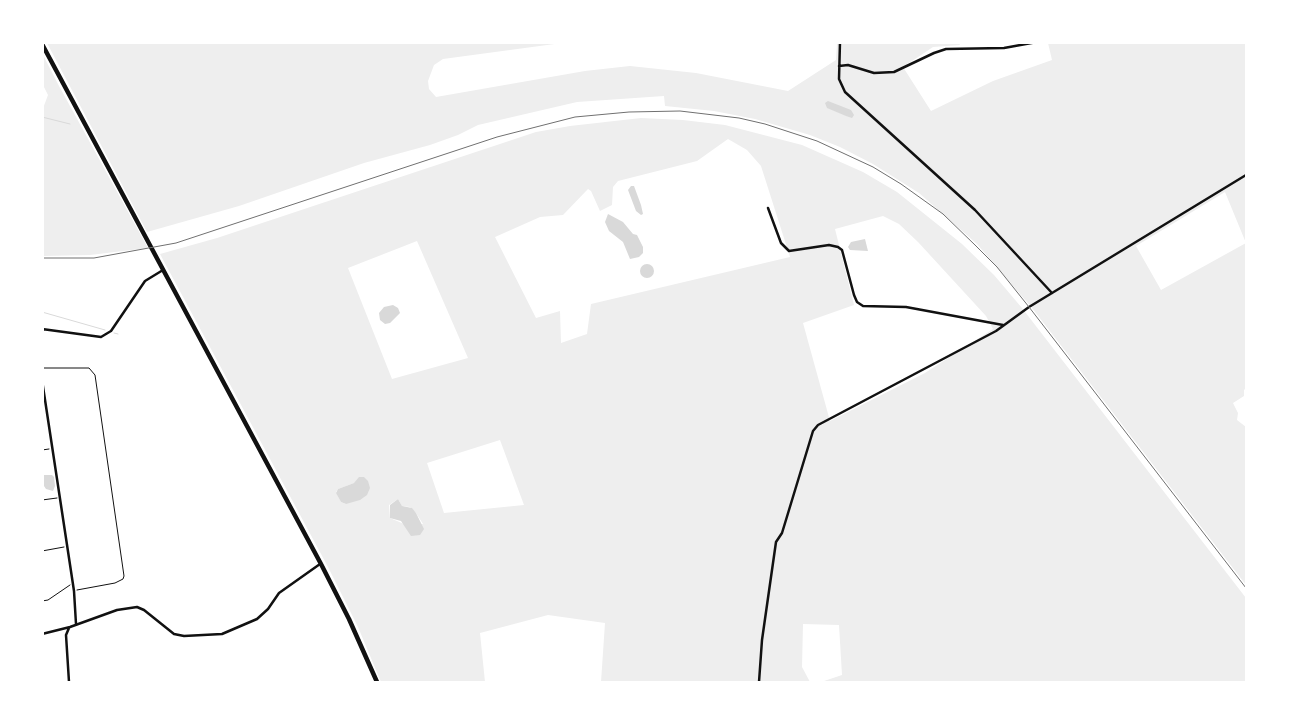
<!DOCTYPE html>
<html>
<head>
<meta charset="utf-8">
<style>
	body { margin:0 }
	#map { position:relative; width:1289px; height:725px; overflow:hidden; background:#fff; font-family:Helvetica,sans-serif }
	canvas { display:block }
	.frame { position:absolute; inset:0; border:44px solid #fff; pointer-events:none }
</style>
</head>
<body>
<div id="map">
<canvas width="1289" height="725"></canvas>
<div class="frame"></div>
</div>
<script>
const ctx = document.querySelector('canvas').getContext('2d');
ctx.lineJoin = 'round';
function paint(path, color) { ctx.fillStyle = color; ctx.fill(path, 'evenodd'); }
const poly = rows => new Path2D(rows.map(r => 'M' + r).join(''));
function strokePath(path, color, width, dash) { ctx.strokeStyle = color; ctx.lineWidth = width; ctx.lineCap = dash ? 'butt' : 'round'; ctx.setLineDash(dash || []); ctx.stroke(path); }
const green = poly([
	[47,43,562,43,443,59,434,65,428,81,429,89,436,97,585,71,630,66,696,73,788,91,836,60,837,43,959,43,960,45,933,47,903,67,931,111,993,81,1052,60,1048,43,1246,43,1246,388,1244,390,1244,396,1233,403,1238,413,1237,420,1246,427,1246,585,1032,308,977,244,919,193,873,164,840,147,810,135,755,119,714,111,665,106,664,96,577,102,478,125,458,135,430,145,364,163,239,206,147,232],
	[1225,192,1246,243,1161,290,1136,246],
	[43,55,59,86,148,248,90,255,43,256,42,111,48,95,43,85],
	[641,118,683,120,725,125,802,145,863,172,897,192,962,244,994,275,1022,308,1246,598,1246,682,821,682,842,675,839,625,803,624,802,667,810,682,601,682,605,623,548,615,480,633,485,682,381,682,358,627,328,567,160,254,217,238,536,132,570,126],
	[728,139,747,150,761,166,790,257,591,304,587,334,561,343,560,311,536,318,495,237,540,217,563,215,588,189,591,191,600,211,612,205,613,187,618,181,697,161],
	[883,216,899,224,918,242,986,316,993,329,925,373,830,421,803,323,854,305,835,229],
	[417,241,468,358,392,379,348,268],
	[500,440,524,505,444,513,427,463],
	[354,483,346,504,341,502,336,492,338,489],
	[398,499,402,506,410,507,416,513,423,524,404,524,390,518,389,505]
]);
const water = poly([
	[828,101,851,110,854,115,852,118,846,116,827,108,825,103],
	[631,186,634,186,641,205,643,214,641,215,636,211,628,190],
	[608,214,623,222,633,234,637,235,643,247,643,253,639,257,630,259,623,242,609,231,605,222],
	[865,239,868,251,850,250,848,247,851,242],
	'640 271a7 7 0 1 1 14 0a7 7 0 1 1-14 0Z',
	[393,305,398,308,400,313,390,323,385,324,380,320,379,313,384,307],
	[44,475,52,475,54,477,55,486,53,491,46,489,44,486,42,478],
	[359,477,364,477,368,481,370,488,367,495,360,500,346,504,341,502,336,493,338,489,354,483],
	[398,499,402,506,412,508,416,513,424,529,420,535,411,536,401,521,390,518,390,505]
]);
const stream = poly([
	[42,117,70,124],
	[42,312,105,330],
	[114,333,118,334]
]);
const path = poly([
	[42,368,89,368,95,375,124,576,123,579,115,583,77,590],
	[42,450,49,449],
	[42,500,57,498],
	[42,551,64,547],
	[42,601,48,600,70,585]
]);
const minor = poly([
	[840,42,839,79,845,92,975,210,1052,293],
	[839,66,848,65,874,73,894,72,934,53,946,49,1004,48,1037,42],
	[768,208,781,243,789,251,829,245,838,247,842,250,854,295,857,302,863,306,906,307,1003,325],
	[42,329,101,337,111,331,145,281,163,270],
	[42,334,43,329],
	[42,380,74,591,76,624],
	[69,628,66,635,69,682],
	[42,634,70,627,117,610,137,607,144,610,174,634,184,636,222,634,257,619,268,609,279,593,320,564],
	[759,682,762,640,776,542,782,533,813,431,818,425,996,331,1029,307,1246,175]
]);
const primary = poly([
	[42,44,321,564,349,619,377,682]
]);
const rail = poly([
	[42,258,94,258,176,243,497,137,575,117,629,112,680,111,739,118,765,124,817,141,873,167,901,184,943,214,975,245,997,267,1029,307,1246,588]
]);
paint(green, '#eee');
paint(water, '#d9d9d9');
strokePath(stream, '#d9d9d9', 1);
strokePath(path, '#111', 1);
strokePath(minor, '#111', 2.5);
strokePath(primary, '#111', 4.5);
strokePath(rail, '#707070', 1);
</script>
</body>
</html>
